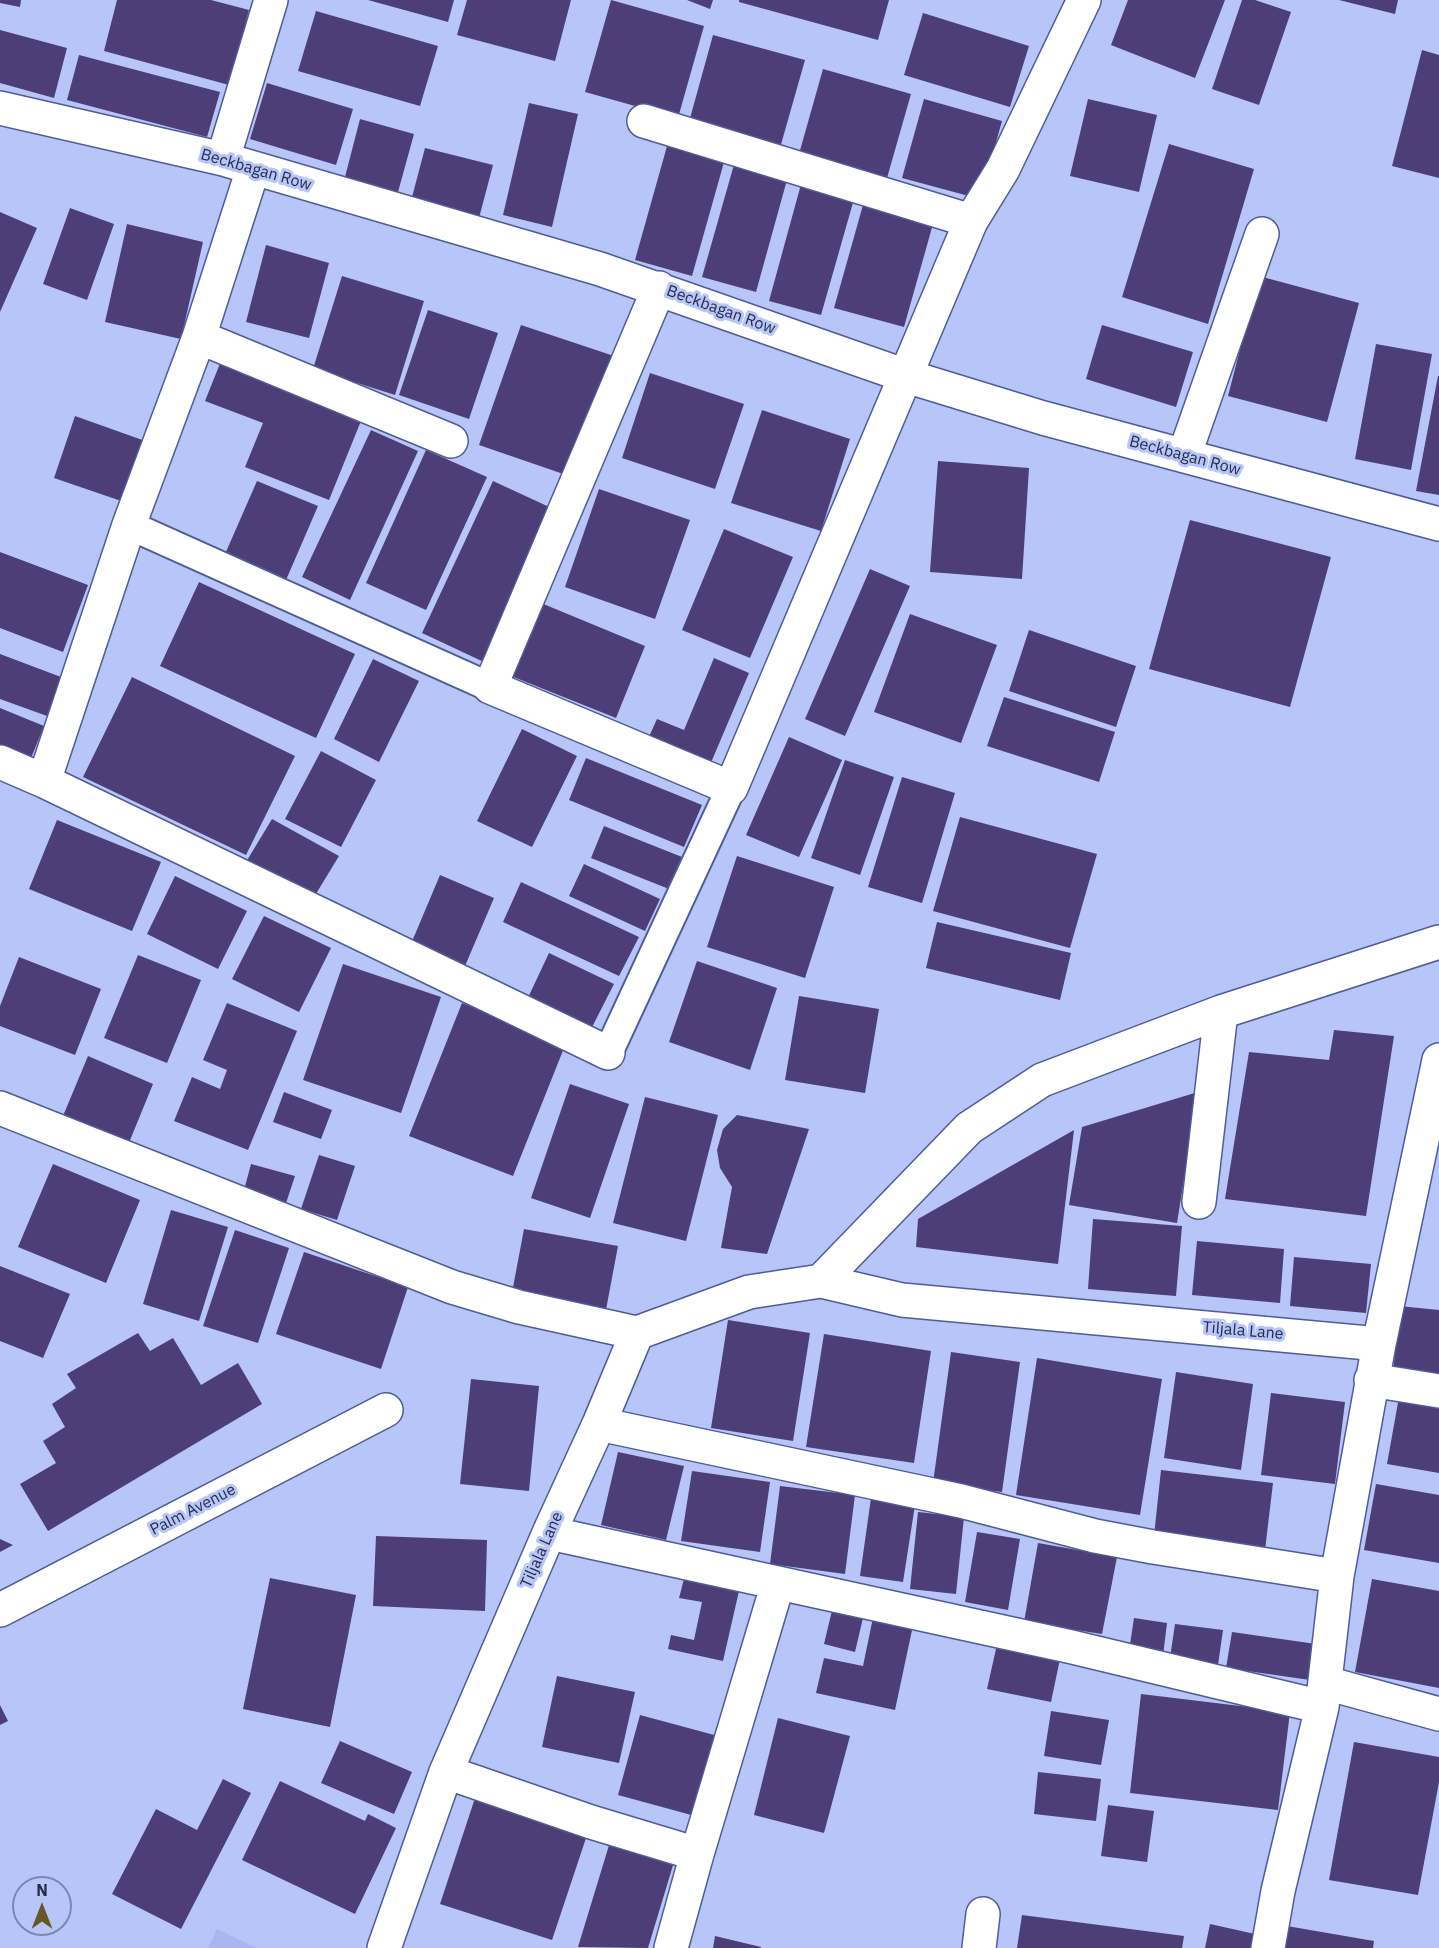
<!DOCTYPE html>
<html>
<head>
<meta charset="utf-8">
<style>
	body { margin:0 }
	#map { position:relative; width:1439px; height:1948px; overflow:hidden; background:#b7c5f9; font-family:"IBM Plex Sans",sans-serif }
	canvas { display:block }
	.north { position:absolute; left:12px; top:1876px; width:60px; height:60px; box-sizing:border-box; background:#b7c5f9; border:2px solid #7d88b1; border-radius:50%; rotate:0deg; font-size:16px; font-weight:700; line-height:24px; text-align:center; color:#272c46 }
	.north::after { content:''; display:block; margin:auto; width:21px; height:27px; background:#665825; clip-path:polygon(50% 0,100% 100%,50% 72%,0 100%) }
</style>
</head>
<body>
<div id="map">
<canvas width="1439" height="1948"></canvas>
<div class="north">N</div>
</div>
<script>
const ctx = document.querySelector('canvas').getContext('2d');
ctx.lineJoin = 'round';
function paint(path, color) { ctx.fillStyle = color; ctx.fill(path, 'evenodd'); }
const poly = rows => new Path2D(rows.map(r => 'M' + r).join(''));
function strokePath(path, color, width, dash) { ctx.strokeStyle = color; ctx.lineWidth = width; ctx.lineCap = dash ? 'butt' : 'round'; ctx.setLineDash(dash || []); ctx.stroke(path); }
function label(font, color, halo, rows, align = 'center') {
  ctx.font = font + ' "IBM Plex Sans",sans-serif'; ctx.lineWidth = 6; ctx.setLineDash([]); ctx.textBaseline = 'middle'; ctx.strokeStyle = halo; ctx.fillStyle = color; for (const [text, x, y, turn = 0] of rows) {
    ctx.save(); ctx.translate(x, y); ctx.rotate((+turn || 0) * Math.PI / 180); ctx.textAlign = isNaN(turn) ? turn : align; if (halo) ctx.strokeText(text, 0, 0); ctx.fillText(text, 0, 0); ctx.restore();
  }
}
const built = poly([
	[217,1929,257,1948,208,1948]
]);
const building = poly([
	[0,0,21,0,20,7,0,3],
	[117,0,211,0,249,10,229,85,104,51],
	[368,0,454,0,448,22],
	[467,0,571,0,555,61,457,35],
	[611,0,704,26,678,118,585,92],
	[687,0,713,0,710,9],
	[739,0,889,0,878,40,739,2],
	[1128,0,1225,0,1195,78,1111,45],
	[1242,0,1255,0,1291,12,1259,105,1212,89],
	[1339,0,1398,0,1395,14],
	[316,11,438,46,420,106,298,71],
	[923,13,1029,46,1010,107,904,75],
	[0,30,67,48,54,98,0,83],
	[713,35,805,60,780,148,689,122],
	[1422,50,1439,55,1439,178,1392,166],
	[79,55,220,92,207,137,67,100],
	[823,69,911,94,887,178,799,154],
	[267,83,353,109,336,165,250,139],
	[924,99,1002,121,980,199,902,178],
	[1088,99,1157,115,1139,192,1070,176],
	[529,103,578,114,552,227,503,215],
	[360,119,414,134,398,192,345,177],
	[669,139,726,155,692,276,635,260],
	[1169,144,1254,169,1208,324,1122,297],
	[425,148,493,165,479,218,411,201],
	[737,154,790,169,756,292,702,277],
	[803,177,856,192,821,315,769,301],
	[863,205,933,224,904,327,834,308],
	[70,208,114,224,87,300,43,284],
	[0,212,37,228,0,312],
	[127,224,203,242,181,339,105,322],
	[266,245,329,263,309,338,246,322],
	[342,276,424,301,395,395,313,369],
	[1259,276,1359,303,1327,422,1228,396],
	[428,310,498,333,469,419,399,395],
	[521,325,617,357,575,478,479,445],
	[1102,325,1193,352,1176,407,1086,379],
	[1376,344,1432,354,1411,470,1355,459],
	[221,361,363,416,329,500,245,467,263,423,205,401],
	[650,373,744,404,715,489,622,458],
	[1438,376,1439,376,1439,495,1416,491],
	[762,410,850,439,821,531,731,503],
	[75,416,148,442,127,503,54,478],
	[371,430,418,451,350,600,302,577],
	[426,450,487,477,426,610,366,583],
	[938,461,1029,468,1022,579,930,572],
	[257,481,318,506,283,587,222,561],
	[493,481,558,511,486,663,422,633],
	[599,489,690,520,655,619,565,587],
	[1190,520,1331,557,1290,707,1149,669],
	[724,529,793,557,750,658,682,630],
	[0,552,88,585,63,652,0,628],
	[870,569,910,586,845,736,805,719],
	[199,582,355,654,316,738,160,666],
	[541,603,645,646,616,718,511,676],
	[910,614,997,645,961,743,874,712],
	[1029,630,1136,666,1116,727,1009,691],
	[0,654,61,677,47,716,0,699],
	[714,658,749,673,710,765,648,739,657,719,684,730],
	[373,659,419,681,379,762,334,739],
	[132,677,295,756,246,855,83,777],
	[1004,697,1115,732,1099,782,987,746],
	[0,708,44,726,29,763,0,752],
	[522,729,577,756,532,847,477,821],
	[789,737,842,760,799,857,746,835],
	[321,751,376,780,341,847,285,819],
	[586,758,702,805,684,847,569,800],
	[845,760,894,777,860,875,811,858],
	[902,777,955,793,922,903,868,887],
	[960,817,1097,854,1070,948,933,911],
	[272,819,339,856,311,902,243,867],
	[57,820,161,862,132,931,29,889],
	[604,826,682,857,669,889,591,858],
	[737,856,834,887,805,978,707,947],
	[584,864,660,899,645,931,569,896],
	[440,875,494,898,462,973,408,951],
	[175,876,247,911,218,969,147,934],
	[521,882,639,937,619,976,503,922],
	[264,916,331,948,299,1012,232,979],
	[937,922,1071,953,1060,1000,926,968],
	[549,953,614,984,588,1035,525,1004],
	[138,955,201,980,167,1063,104,1038],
	[19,957,101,989,75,1055,0,1026,0,1006],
	[697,961,777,988,750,1070,669,1042],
	[343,964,441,997,401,1113,303,1080],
	[799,996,879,1009,865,1093,785,1080],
	[227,1003,297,1031,248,1150,174,1121,192,1077,220,1089,227,1070,203,1060],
	[462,1003,566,1043,513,1176,409,1136],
	[1334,1030,1394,1036,1366,1216,1225,1199,1249,1052,1329,1060],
	[88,1056,153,1084,124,1155,58,1128],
	[570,1084,629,1104,590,1218,531,1198],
	[284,1092,332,1110,321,1139,273,1122],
	[1198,1092,1177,1223,1069,1205,1082,1127],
	[645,1097,718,1115,686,1241,613,1223],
	[737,1115,809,1129,767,1254,721,1248,732,1187,720,1168,717,1150,723,1129],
	[1074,1130,1058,1264,916,1247,918,1219],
	[319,1155,355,1166,337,1220,301,1209],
	[53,1164,140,1200,106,1283,18,1247],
	[251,1164,295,1176,285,1206,243,1194],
	[171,1210,228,1227,199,1321,143,1304],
	[1093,1219,1182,1226,1176,1296,1088,1289],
	[524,1229,618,1246,605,1315,511,1298],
	[235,1230,289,1248,258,1343,203,1326],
	[1197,1241,1284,1249,1280,1303,1192,1295],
	[304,1252,408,1287,381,1369,276,1334],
	[1294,1257,1371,1264,1366,1313,1290,1306],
	[0,1266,70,1294,43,1358,0,1341],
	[1399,1306,1439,1310,1439,1379,1393,1374],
	[728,1320,810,1333,793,1441,711,1428],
	[138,1333,150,1351,173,1338,201,1385,238,1363,262,1404,48,1531,20,1484,56,1463,43,1441,65,1427,52,1404,76,1388,67,1374],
	[824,1334,931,1351,914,1463,806,1447],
	[951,1352,1020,1362,1002,1492,933,1483],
	[1037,1358,1162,1379,1140,1515,1016,1495],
	[1176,1372,1253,1384,1241,1470,1164,1458],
	[471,1379,539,1386,529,1491,460,1484],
	[1271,1393,1345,1402,1335,1484,1261,1475],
	[1399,1397,1439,1404,1439,1473,1387,1464],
	[618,1452,684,1466,666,1540,601,1525],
	[1161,1470,1273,1483,1265,1550,1154,1536],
	[692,1471,770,1482,760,1552,681,1541],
	[1376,1484,1439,1495,1439,1563,1364,1550],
	[780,1486,855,1495,845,1574,770,1564],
	[871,1498,915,1505,903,1582,860,1576],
	[918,1512,964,1517,956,1594,910,1589],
	[977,1532,1020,1539,1008,1610,965,1602],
	[376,1536,487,1540,485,1611,373,1606],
	[0,1539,13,1545,0,1552],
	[1038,1543,1117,1557,1102,1634,1024,1622],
	[270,1578,356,1595,330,1727,243,1709],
	[684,1579,739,1591,723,1661,668,1649,671,1635,694,1640,702,1602,679,1598],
	[1372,1579,1439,1591,1439,1688,1355,1672],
	[835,1598,866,1605,855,1652,824,1644],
	[875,1608,915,1616,895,1710,816,1693,824,1658,863,1666],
	[1134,1618,1167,1623,1163,1656,1129,1651],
	[1175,1624,1223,1630,1218,1665,1170,1658],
	[1232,1632,1316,1644,1310,1680,1226,1668],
	[998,1640,1061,1654,1051,1702,987,1689],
	[557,1676,635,1692,619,1763,542,1747],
	[1141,1694,1290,1712,1278,1810,1130,1793],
	[0,1705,8,1721,0,1725],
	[1051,1711,1109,1720,1101,1765,1044,1756],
	[640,1715,718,1736,695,1816,618,1795],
	[778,1718,850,1736,824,1833,754,1815],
	[340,1741,412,1772,394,1814,321,1783],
	[1354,1742,1439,1757,1439,1782,1418,1895,1329,1880],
	[1038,1772,1101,1779,1096,1821,1034,1814],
	[223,1779,251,1793,181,1929,112,1894,156,1809,197,1830],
	[280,1781,365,1821,368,1814,396,1828,355,1914,242,1860],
	[476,1795,588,1832,552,1940,440,1904],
	[1108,1805,1154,1811,1147,1862,1101,1856],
	[610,1842,674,1862,648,1948,578,1947],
	[1022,1915,1184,1936,1182,1948,1017,1948],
	[1210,1924,1264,1936,1261,1948,1205,1948],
	[1281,1925,1374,1941,1373,1948,1277,1948],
	[715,1936,761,1947,761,1948,713,1948]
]);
const service = poly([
	[129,525,490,687],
	[608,1053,731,788]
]);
const minor = poly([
	[0,108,223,159,600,269,906,376,1043,418,1439,524],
	[644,121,971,221],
	[223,159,271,0],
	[659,288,490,687,731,788,971,221,1003,169,1084,0],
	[199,337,451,441],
	[1184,456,1262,234],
	[0,762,44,781,608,1053],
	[44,781,129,525,199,337,253,169],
	[0,1108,452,1287,519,1307,637,1333],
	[1199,1202,1221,1012],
	[821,1281,902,1300,1379,1344,1439,1060],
	[1371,1380,1439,1391],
	[599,1424,961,1501,1095,1536,1153,1547,1337,1576],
	[549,1533,1072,1647,1322,1707],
	[0,1610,386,1410],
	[1326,1683,1439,1714],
	[446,1772,591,1822,697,1854],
	[384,1948,446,1772,549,1533,599,1424,637,1333,749,1292,821,1281,969,1128,1042,1080,1221,1012,1439,942],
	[671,1948,697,1854,778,1583],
	[979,1948,983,1914],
	[1268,1948,1278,1891,1322,1707,1337,1576,1379,1344]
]);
const streetNames = [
	["Beckbagan Row",256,170,16],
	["Beckbagan Row",721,310,20],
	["Beckbagan Row",1185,456,15],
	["Tiljala Lane",1243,1331,5],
	["Palm Avenue",193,1510,-27],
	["Tiljala Lane",542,1550,-66]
];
paint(built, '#a9b7f0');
paint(building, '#4d3e78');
strokePath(service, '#4f5c96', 32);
strokePath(minor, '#4f5c96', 36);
strokePath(service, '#fff', 28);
strokePath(minor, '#fff', 33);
label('16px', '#272c46', '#b7c5f9', streetNames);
</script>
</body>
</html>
